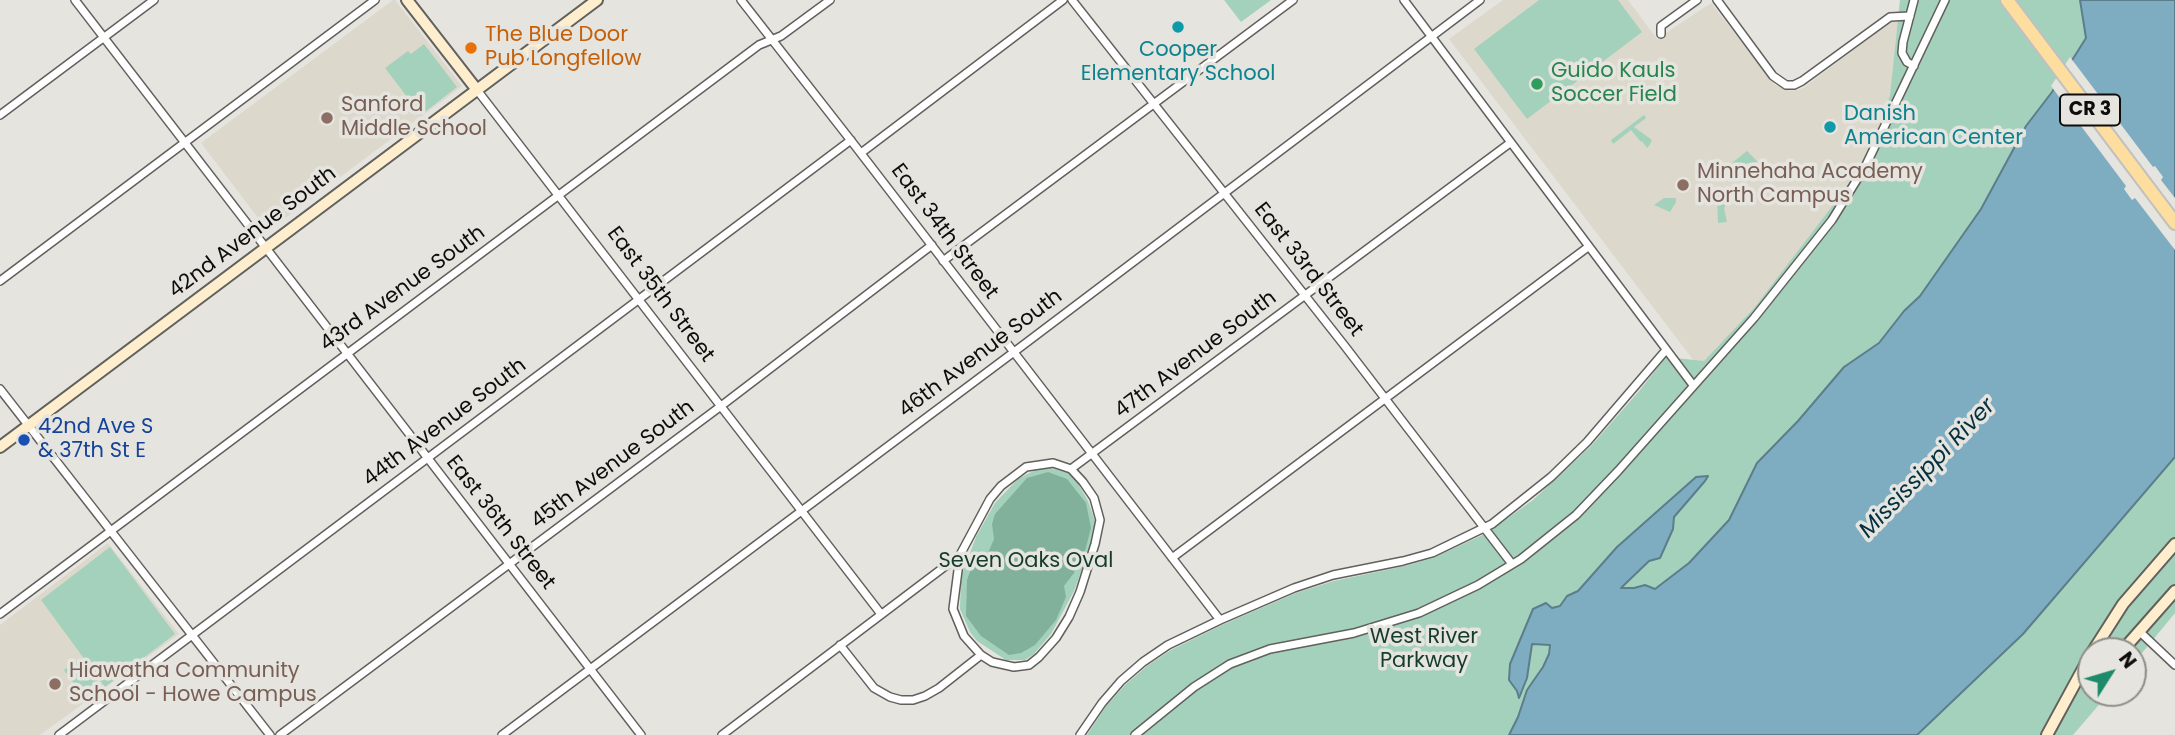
<!DOCTYPE html>
<html>
<head>
<meta charset="utf-8">
<style>
	body { margin:0 }
	#map { position:relative; width:2175px; height:735px; overflow:hidden; background:#e5e4df; font-family:Poppins,sans-serif }
	canvas { display:block }
	.north { position:absolute; left:2077px; top:637px; width:70px; height:70px; box-sizing:border-box; background:#e5e4df; border:2px solid #8f8e8b; border-radius:50%; rotate:53deg; font-size:19px; font-weight:700; line-height:28px; text-align:center; color:#0e0d0c }
	.north::after { content:''; display:block; margin:auto; width:24px; height:32px; background:#1d8b6a; clip-path:polygon(50% 0,100% 100%,50% 72%,0 100%) }
</style>
</head>
<body>
<div id="map">
<canvas width="2175" height="735"></canvas>
<div class="north">N</div>
</div>
<script>
const ctx = document.querySelector('canvas').getContext('2d');
ctx.lineJoin = 'round';
function paint(path, color) { ctx.fillStyle = color; ctx.fill(path, 'evenodd'); }
const poly = rows => new Path2D(rows.map(r => 'M' + r).join(''));
function strokePath(path, color, width, dash) { ctx.strokeStyle = color; ctx.lineWidth = width; ctx.lineCap = dash ? 'butt' : 'round'; ctx.setLineDash(dash || []); ctx.stroke(path); }
function label(font, color, halo, rows, align = 'center') {
  ctx.font = font + ' Poppins,sans-serif'; ctx.lineWidth = 7; ctx.setLineDash([]); ctx.textBaseline = 'middle'; ctx.strokeStyle = halo; ctx.fillStyle = color; for (const [text, x, y, turn = 0] of rows) {
    ctx.save(); ctx.translate(x, y); ctx.rotate((+turn || 0) * Math.PI / 180); ctx.textAlign = isNaN(turn) ? turn : align; if (halo) ctx.strokeText(text, 0, 0); ctx.fillText(text, 0, 0); ctx.restore();
  }
}
const built = poly([
	[393,0,395,0,462,86,268,231,201,143],
	[1503,0,1628,0,1657,39,1711,3,1775,85,1791,91,1802,89,1893,20,1898,20,1890,95,1880,127,1860,166,1843,192,1754,308,1704,361,1694,361,1449,39],
	[108,543,179,634,40,735,0,735,0,625]
]);
const green = poly([
	[1224,0,1271,0,1241,22],
	[1539,0,1618,0,1642,32,1527,119,1474,49],
	[1900,0,2080,0,2086,38,2052,92,2026,126,1981,209,1920,296,1904,311,1879,343,1844,367,1798,421,1757,463,1729,520,1689,563,1655,589,1645,585,1634,588,1621,588,1649,561,1673,529,1674,517,1705,481,1696,477,1617,547,1577,591,1567,596,1560,606,1552,608,1546,603,1533,609,1519,642,1509,680,1517,691,1527,678,1532,644,1550,645,1549,654,1543,667,1527,690,1518,717,1509,735,1087,735,1106,706,1125,685,1147,666,1171,650,1222,625,1296,593,1334,581,1405,566,1433,558,1487,533,1533,500,1591,446,1640,390,1666,357,1704,361,1754,308,1843,192,1860,166,1880,127,1890,95],
	[424,44,457,87,421,115,385,68,408,51,411,54],
	[1644,115,1646,118,1634,127,1652,140,1649,146,1647,148,1642,141,1641,142,1631,130,1613,144,1611,140],
	[1747,151,1758,162,1747,163,1738,179,1732,163],
	[1732,192,1724,208,1727,222,1718,223,1717,193],
	[1664,198,1676,198,1676,202,1670,212,1654,205],
	[2175,457,2175,613,2133,664,2133,651,2091,651,2091,693,2109,693,2073,735,1917,735,2023,634],
	[1051,468,1068,473,1079,485,1088,501,1095,521,1091,545,1074,591,1051,634,1034,654,1025,660,1006,660,977,641,970,632,960,609,961,577,976,537,995,503,1018,479,1037,469],
	[110,547,175,634,105,687,41,600],
	[80,658,97,681,81,693,64,670]
]);
const forest = poly([
	[1048,472,1067,479,1086,503,1091,528,1085,551,1074,573,1064,586,1066,597,1056,620,1035,645,1021,653,1009,655,981,636,966,616,967,580,974,561,988,553,994,539,992,524,995,514,1027,478]
]);
const water = poly([
	[2080,0,2175,0,2175,457,2023,634,1917,735,1509,735,1518,717,1527,690,1543,667,1549,654,1550,645,1532,644,1527,678,1519,698,1517,691,1509,680,1510,664,1533,609,1546,603,1552,608,1560,606,1567,596,1578,591,1617,547,1696,477,1708,476,1705,481,1674,517,1673,529,1660,558,1649,561,1621,588,1634,588,1645,585,1655,589,1689,563,1729,520,1757,463,1798,421,1844,367,1879,343,1904,311,1920,296,1981,209,2026,126,2052,92,2086,38,2080,0]
]);
const pier = poly([
	[2070,57,2153,167,2155,166,2163,177,2161,180,2175,198,2175,250,2135,198,2132,200,2124,189,2126,186,2051,86]
]);
const street = poly([
	[75,0,641,735],
	[741,0,856,147,1220,620],
	[1072,0,1344,345,1512,564],
	[1404,0,1693,385],
	[1717,0,1773,76,1786,85,1794,85,1802,81,1890,17,1910,16],
	[1661,34,1661,26,1697,0],
	[1914,66,1907,62,1902,53,1903,42,1914,0],
	[477,90,881,614],
	[0,115,154,0],
	[861,153,1063,0],
	[943,261,1293,0],
	[0,281,375,0],
	[0,389,270,735],
	[1071,469,1510,143],
	[1172,558,1588,247],
	[0,614,759,45,781,36,830,0],
	[2140,632,2175,665],
	[840,645,874,688,890,697,901,700,913,700,925,696,939,688,981,655],
	[59,735,851,140],
	[280,735,721,406,932,245],
	[502,735,1014,352,1480,0],
	[722,735,960,555,990,499,1001,486,1026,467,1053,463,1071,469,1083,482,1094,498,1100,520,1095,544,1080,592,1069,617,1056,638,1039,657,1029,665,1014,667,992,662,981,655,964,636,953,609,960,555],
	[1080,735,1102,703,1121,681,1143,662,1168,645,1220,620,1294,588,1333,575,1403,561,1432,553,1492,524,1551,477,1587,442,1666,350],
	[1135,735,1194,687,1230,664,1270,649,1354,633,1419,613,1478,585,1521,559,1576,515,1618,471,1754,318,1832,220,1866,165,1945,0]
]);
const secondary = poly([
	[407,0,477,90],
	[0,447,597,0],
	[2093,651,2123,604,2175,544],
	[2122,651,2175,591],
	[2047,735,2091,654]
]);
const primary = poly([
	[2007,0,2175,223]
]);
const markers = [
	[1178,27,7,"#0f9aa8"],
	[471,48,7,"#e8710a"],
	[1537,84,7,"#2e9e5b"],
	[327,118,7,"#8d6e63"],
	[1830,127,7,"#0f9aa8"],
	[1683,185,7,"#8d6e63"],
	[24,440,7,"#1a4fb4"],
	[55,684,7,"#8d6e63"]
];
const shields = [
	[2090,110,60]
];
const shieldNames = [
	["CR 3",2090,110]
];
const foodNames = [
	["The Blue Door",485,36],
	["Pub Longfellow",485,60]
];
const cultureNames = [
	["Cooper",1178,51],
	["Elementary School",1178,75],
	["Danish",1844,115,"left"],
	["American Center",1844,139,"left"]
];
const leisureNames = [
	["Guido Kauls",1551,72],
	["Soccer Field",1551,96]
];
const educationNames = [
	["Sanford",341,106],
	["Middle School",341,130],
	["Minnehaha Academy",1697,173],
	["North Campus",1697,197],
	["Hiawatha Community",69,672],
	["School - Howe Campus",69,696]
];
const streetNames = [
	["East 34th Street",944,232,53],
	["42nd Avenue South",253,233,-37],
	["East 33rd Street",1308,270,52],
	["43rd Avenue South",403,289,-36],
	["East 35th Street",660,295,53],
	["46th Avenue South",981,354,-37],
	["47th Avenue South",1196,355,-37],
	["44th Avenue South",445,423,-37],
	["45th Avenue South",613,465,-37],
	["East 36th Street",500,523,52]
];
const transitNames = [
	["42nd Ave S",38,428],
	["& 37th St E",38,452]
];
const parkNames = [
	["Seven Oaks Oval",1026,562],
	["West River",1424,638],
	["Parkway",1424,662]
];
const waterNames = [
	["Mississippi River",1928,469,-46]
];
paint(built, '#dcd8cc');
paint(green, '#a4d1bc');
paint(forest, '#82b19b');
paint(water, '#7eadc2');
strokePath(water, '#5c7d8b', 2);
paint(pier, '#e5e4df');
strokePath(street, '#62605d', 10);
strokePath(secondary, '#62605d', 14);
strokePath(primary, '#c0c0c0', 16);
strokePath(street, '#fff', 7);
strokePath(secondary, '#ffeece', 10);
strokePath(primary, '#fede9e', 12);
for (const [x, y, r, color] of markers) { const dot = new Path2D(); dot.arc(x, y, r, 0, 2 * Math.PI); ctx.fillStyle = color; ctx.fill(dot); strokePath(dot, '#e5e4df', 2.5); }
for (const [x, y, w] of shields) { const box = new Path2D(); box.roundRect(x - w / 2, y - 15.5, w, 31, 5); ctx.fillStyle = '#e5e4df'; ctx.fill(box); strokePath(box, '#0e0d0c', 2); }
label('bold 19px', '#0e0d0c', null, shieldNames);
label('21px', '#c56008', '#e5e4df', foodNames, 'left');
label('21px', '#0d838f', '#e5e4df', cultureNames);
label('21px', '#27864d', '#e5e4df', leisureNames, 'left');
label('21px', '#785e54', '#e5e4df', educationNames, 'left');
label('21px', '#0e0d0c', '#e5e4df', streetNames);
label('21px', '#164399', '#e5e4df', transitNames, 'left');
label('21px', '#143c2c', '#e5e4df', parkNames);
label('italic 23px', '#043141', '#e5e4df', waterNames);
</script>
</body>
</html>
